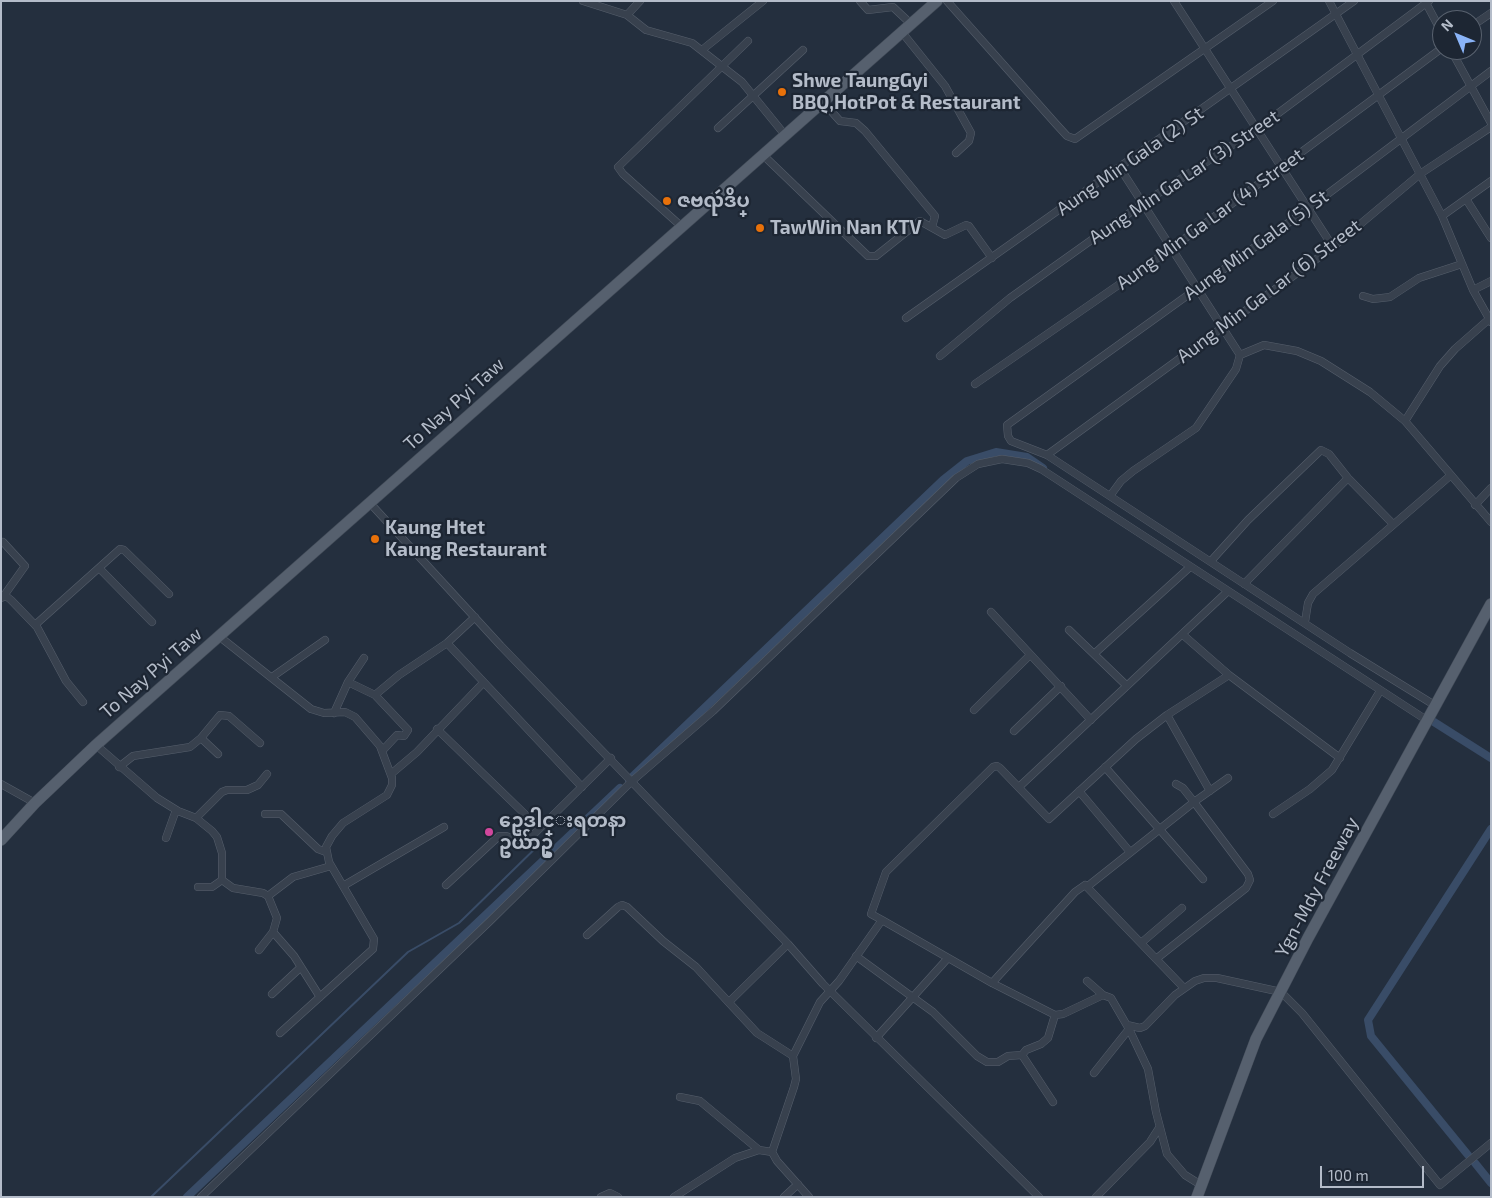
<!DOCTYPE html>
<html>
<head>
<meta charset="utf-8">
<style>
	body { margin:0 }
	#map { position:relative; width:1492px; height:1198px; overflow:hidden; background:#242f3e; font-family:"Exo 2",sans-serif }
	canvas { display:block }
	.frame { position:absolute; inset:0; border:2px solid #b4bcc9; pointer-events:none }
	.north { position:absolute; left:1432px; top:10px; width:50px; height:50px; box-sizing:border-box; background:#1d2633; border:1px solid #59626f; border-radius:50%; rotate:315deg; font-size:14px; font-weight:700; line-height:20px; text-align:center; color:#b4bcc9 }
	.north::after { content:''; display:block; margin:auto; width:18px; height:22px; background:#8ab4f8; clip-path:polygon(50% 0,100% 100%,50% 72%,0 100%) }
	.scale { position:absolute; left:1320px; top:1166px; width:104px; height:22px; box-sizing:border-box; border:2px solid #b4bcc9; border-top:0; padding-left:6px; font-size:15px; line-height:18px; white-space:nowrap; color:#b4bcc9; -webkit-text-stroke:4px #1d2633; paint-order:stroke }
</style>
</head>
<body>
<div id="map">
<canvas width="1492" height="1198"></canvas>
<div class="frame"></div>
<div class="north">N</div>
<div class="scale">100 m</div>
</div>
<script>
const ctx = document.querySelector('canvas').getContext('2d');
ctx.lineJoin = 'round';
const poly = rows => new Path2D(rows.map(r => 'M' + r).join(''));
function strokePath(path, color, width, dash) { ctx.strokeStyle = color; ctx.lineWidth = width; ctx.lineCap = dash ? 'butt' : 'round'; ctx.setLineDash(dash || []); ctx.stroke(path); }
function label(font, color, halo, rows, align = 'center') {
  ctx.font = font + ' "Exo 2","Noto Sans Myanmar",sans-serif'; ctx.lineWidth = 4.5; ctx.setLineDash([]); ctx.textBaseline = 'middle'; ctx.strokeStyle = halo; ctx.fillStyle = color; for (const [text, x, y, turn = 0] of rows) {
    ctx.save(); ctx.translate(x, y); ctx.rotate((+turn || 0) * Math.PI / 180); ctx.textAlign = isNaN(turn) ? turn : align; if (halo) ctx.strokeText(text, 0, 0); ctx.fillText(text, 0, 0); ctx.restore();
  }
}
const stream = poly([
	[151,1197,408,952,459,923,550,834]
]);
const canal = poly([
	[1434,722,1491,758],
	[629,780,943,480,967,461,996,452,1027,457,1043,468],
	[1468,1155,1371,1036,1368,1020,1491,829],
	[1475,1163,1491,1183],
	[187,1197,620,788]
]);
const minor = poly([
	[583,1,627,15,646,30,692,43,742,82,785,135],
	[860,1,868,10,893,7,910,23],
	[947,1,1056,124,1067,136,1075,139,1273,1],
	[1174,1,1333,247],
	[1329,1,1442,216,1473,290,1491,322],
	[1425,1,1442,33],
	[627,15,640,1],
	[1472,26,1491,13],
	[901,31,945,86,971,133,969,141,956,153],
	[702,50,763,1],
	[1451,50,1491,123],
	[822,101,840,121,856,123,865,131,935,216,932,227],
	[718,128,803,50],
	[763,155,868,256,876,256,920,221,945,235,966,225,969,226,992,258],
	[1466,199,1491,238],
	[1442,216,1491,181],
	[681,226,623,174,618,167,748,41],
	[1473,290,1491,281],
	[1363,296,1373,299,1390,297,1419,278,1462,264],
	[906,318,1354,1],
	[1240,355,1264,345,1297,351,1321,361,1370,392,1405,421,1491,522],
	[940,356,1010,298,1142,204,1257,129,1429,1],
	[975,384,1172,248,1442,48],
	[1405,421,1440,366,1455,349,1488,320],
	[1047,455,1333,247,1420,174,1491,127],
	[1110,496,1121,481,1133,471,1196,428,1236,369,1240,355,1120,168],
	[369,502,501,646,788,944,823,984,1039,1197],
	[1475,505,1491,488],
	[1211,561,1248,520,1321,450,1329,454,1348,478,1393,524],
	[99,568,152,622],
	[1244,584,1348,478],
	[3,597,25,566,3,542],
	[1,598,6,596,11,600,37,627,66,681,83,702],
	[991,612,1091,720],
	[1305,622,1308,603,1313,594,1451,475],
	[35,625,120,549,124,550,169,594],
	[1069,630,1127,686],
	[1182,634,1229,675,1340,758],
	[220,637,311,709,324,713,345,712,355,717,380,746,392,778,392,785,387,795,343,823,332,836,326,847,329,862,374,939,373,949,280,1033],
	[447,643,582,787],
	[1094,654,1190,567],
	[272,677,325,640],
	[348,682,375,695,408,730,404,736,397,735,383,750],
	[375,695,399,675,447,643,475,617],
	[1436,706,1350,653,1047,455,1011,441,1008,436,1007,425,1309,208,1491,71],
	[974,710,1030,655],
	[334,713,348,682,364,658],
	[1167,715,1210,791],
	[437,729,533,822,540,820,544,824],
	[1014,731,1061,686],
	[201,738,218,754],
	[96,745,157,798,178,811,196,818,212,831,217,837,222,853,222,880,233,888,263,893,268,896,277,918,273,932,294,956,320,997],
	[119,767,133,756,190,747,201,738,220,715,229,716,260,743],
	[1105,767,1203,879],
	[391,774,417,752,483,683],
	[1,784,35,803],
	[1019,787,1227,592],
	[1079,791,1130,852],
	[265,814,281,814,318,849,326,852],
	[1273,814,1310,789,1332,770,1380,691],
	[196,818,222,792,227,790,247,790,258,785,267,774],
	[166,838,176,810],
	[446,885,499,836,506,836,523,841,531,837,611,758],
	[343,886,444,827],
	[1088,886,1194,802,1228,778],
	[198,887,212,887,222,880],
	[268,896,293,877,331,866],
	[882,920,871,914,886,872,993,767,997,766,1000,768,1049,819,1136,739,1167,715,1229,675],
	[587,935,618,907,622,905,627,907,663,941,696,967,757,1033,793,1056],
	[1141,943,1182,908],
	[259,950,273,932],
	[856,956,933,1012,977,1056,987,1062,998,1062,1008,1056,1022,1055,1026,1050,1041,1044,1048,1038,1055,1015],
	[1156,959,1246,888,1250,880,1248,874,1194,802,1183,788,1176,784],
	[1087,981,1103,995],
	[992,983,1075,892,1085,885,1184,988],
	[272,994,301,967],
	[729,1002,788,944],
	[1127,1025,1140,1028,1145,1026,1175,995,1195,981,1204,978,1217,978,1281,992,1302,1013,1440,1185,1491,1143],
	[876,1038,948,958],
	[1022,1055,1053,1102],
	[1094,1073,1129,1029],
	[680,1097,700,1101,759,1150],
	[201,1197,490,921,632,781,713,711,956,478,978,464,1002,459,1028,463,1041,469,1428,721],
	[601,1197,610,1193,618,1197],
	[674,1197,735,1158,759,1150,772,1152],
	[784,1197,798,1184],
	[809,1197,777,1161,772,1152,794,1087,796,1079,793,1056,820,1002,839,981,882,920,992,983,1055,1015,1063,1014,1103,995,1111,998,1129,1029,1148,1069,1156,1112,1167,1154,1185,1175,1201,1185],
	[1096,1197,1150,1142,1159,1128]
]);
const primary = poly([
	[1,840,35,803,96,745,937,1],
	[1197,1197,1256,1039,1308,938,1491,604]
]);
const markers = [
	[782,92,5,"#e8710a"],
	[667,201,5,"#e8710a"],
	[760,228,5,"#e8710a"],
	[375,539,5,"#e8710a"],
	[489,832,5,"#d1479c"]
];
const poiNames = [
	["Shwe TaungGyi",792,81],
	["BBQ,HotPot & Restaurant",792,103],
	["ဇဗၺဴဒိပ္",677,201],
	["TawWin Nan KTV",770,228],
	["Kaung Htet",385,528],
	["Kaung Restaurant",385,550],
	["ဥေဒါင္းရတနာ",499,821],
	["ဥယ်ာဥ္",499,843]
];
const streetNames = [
	["Aung Min Gala (2) St",1130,161,-35],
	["Aung Min Ga Lar (3) Street",1184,177,-34],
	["Aung Min Ga Lar (4) Street",1210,219,-36],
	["Aung Min Gala (5) St",1256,245,-36],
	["Aung Min Ga Lar (6) Street",1269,291,-37],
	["To Nay Pyi Taw",454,404,-42],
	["To Nay Pyi Taw",151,673,-41],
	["Ygn-Mdy Freeway",1317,887,-62]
];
strokePath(stream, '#394c67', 2);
strokePath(canal, '#394c67', 8);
strokePath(minor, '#565f6c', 8);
strokePath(primary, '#414a57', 12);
strokePath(minor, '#38414e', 7);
strokePath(primary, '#56606e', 11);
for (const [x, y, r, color] of markers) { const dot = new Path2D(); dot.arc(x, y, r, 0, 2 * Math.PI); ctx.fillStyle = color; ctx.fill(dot); strokePath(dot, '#1d2633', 2); }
label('bold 19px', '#b4bcc9', '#1d2633', poiNames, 'left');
label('19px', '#b4bcc9', '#1d2633', streetNames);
</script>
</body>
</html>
